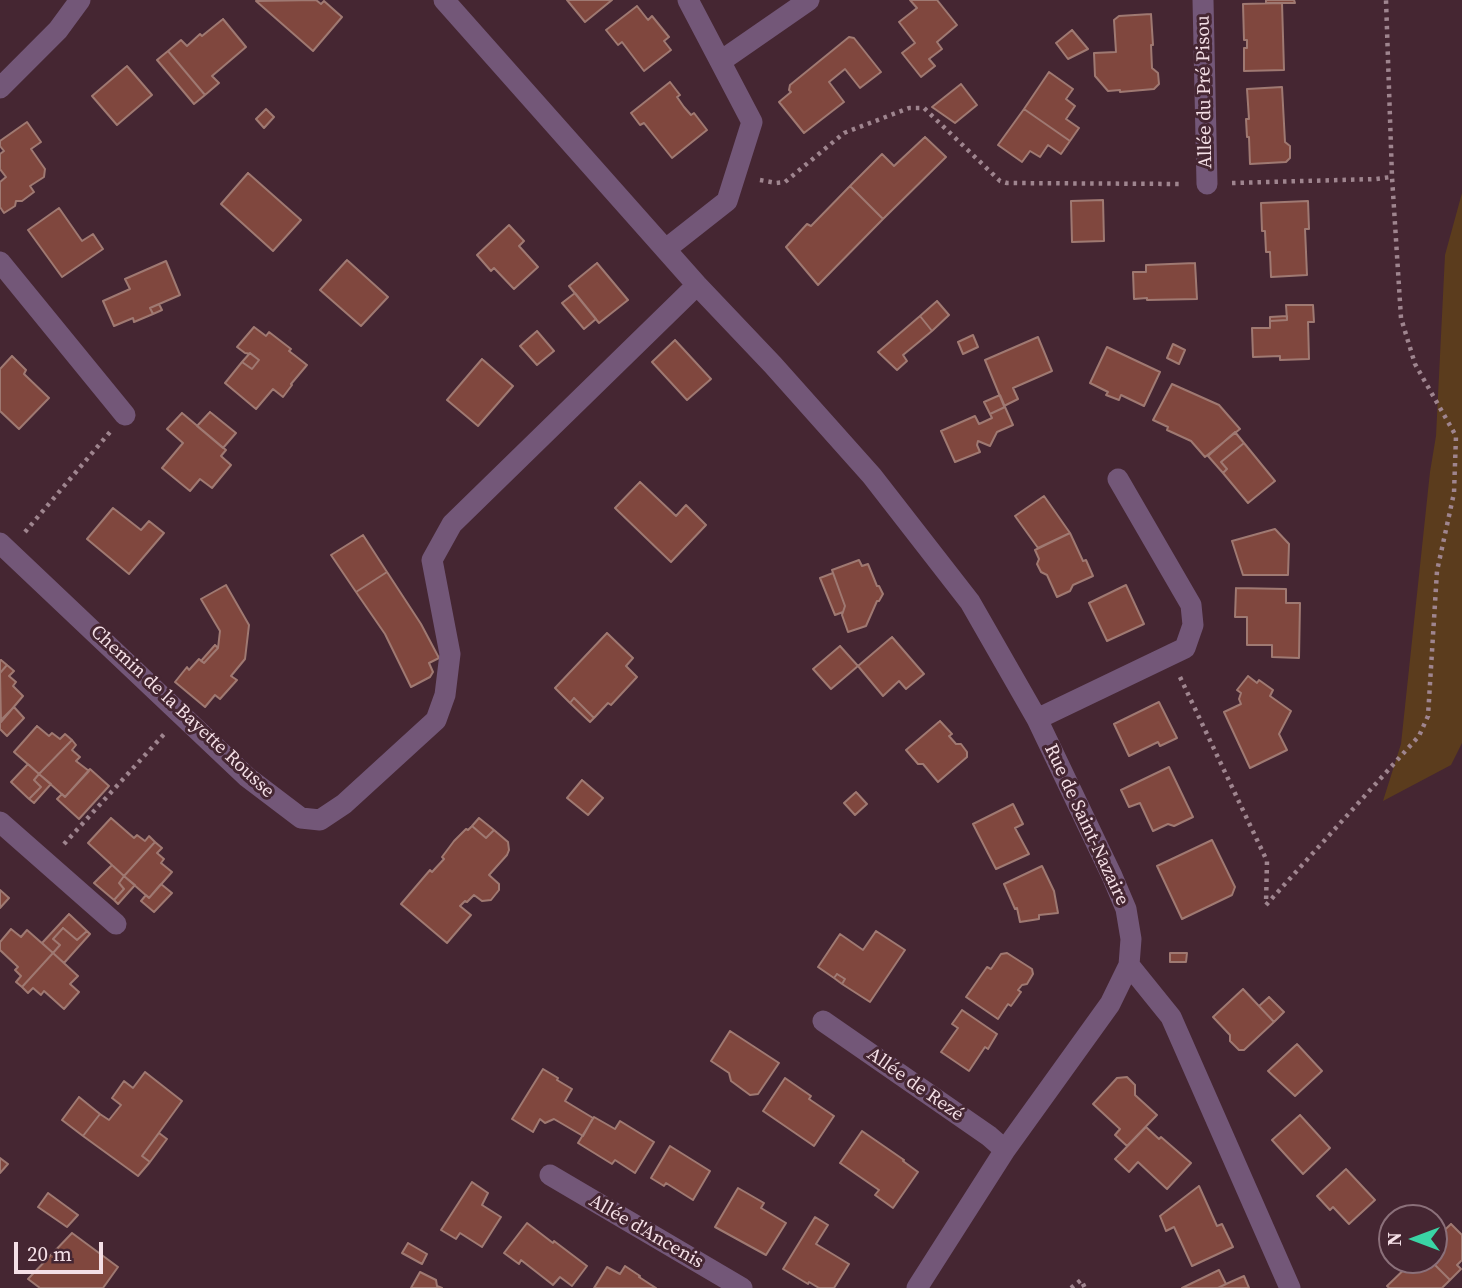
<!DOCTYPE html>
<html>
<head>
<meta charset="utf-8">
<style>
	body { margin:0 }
	#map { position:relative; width:1462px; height:1288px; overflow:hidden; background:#452632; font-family:"Source Serif 4",serif }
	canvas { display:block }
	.north { position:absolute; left:1378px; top:1204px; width:70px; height:70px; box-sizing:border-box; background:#452632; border:2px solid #8b707a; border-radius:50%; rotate:270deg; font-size:19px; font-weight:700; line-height:28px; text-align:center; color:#f4dfe6 }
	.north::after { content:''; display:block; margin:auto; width:24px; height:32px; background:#3ad4a5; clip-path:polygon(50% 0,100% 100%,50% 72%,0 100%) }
	.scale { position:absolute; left:14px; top:1242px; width:89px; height:32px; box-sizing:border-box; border:4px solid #f4dfe6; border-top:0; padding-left:9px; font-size:21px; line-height:24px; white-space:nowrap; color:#f4dfe6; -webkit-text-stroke:5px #452632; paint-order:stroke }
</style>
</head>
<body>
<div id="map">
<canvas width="1462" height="1288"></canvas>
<div class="north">N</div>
<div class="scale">20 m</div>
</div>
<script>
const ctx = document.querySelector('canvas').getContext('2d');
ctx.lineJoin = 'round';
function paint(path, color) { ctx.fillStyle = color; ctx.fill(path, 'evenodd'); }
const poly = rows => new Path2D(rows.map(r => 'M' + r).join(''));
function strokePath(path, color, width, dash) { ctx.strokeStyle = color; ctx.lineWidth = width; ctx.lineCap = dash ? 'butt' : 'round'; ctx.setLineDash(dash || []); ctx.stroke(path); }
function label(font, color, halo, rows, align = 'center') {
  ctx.font = font + ' "Source Serif 4",serif'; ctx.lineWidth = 6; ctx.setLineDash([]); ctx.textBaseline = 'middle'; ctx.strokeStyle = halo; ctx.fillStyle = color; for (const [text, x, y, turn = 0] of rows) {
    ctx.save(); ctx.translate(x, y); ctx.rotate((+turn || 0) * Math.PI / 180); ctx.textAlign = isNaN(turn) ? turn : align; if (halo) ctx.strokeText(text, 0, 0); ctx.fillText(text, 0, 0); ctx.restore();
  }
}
const green = poly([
	[1462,193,1462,743,1451,765,1383,801,1401,744,1430,472,1436,436,1445,255]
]);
const building = poly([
	[316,0,321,4,324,1,342,17,313,51,256,1,316,0],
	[567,0,612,0,585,22,567,0],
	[910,0,937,0,957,25,937,42,942,49,929,59,935,66,921,77,902,53,915,43,899,22,917,8,910,0],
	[1266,0,1294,0,1295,3,1266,3,1266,0],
	[1282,3,1284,70,1244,71,1244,48,1247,48,1247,40,1244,40,1243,4,1282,3],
	[637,6,648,20,652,16,669,37,664,41,671,50,644,71,622,42,618,45,606,30,637,6],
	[1151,14,1153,45,1151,45,1152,68,1158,73,1159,84,1154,89,1120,92,1120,90,1108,91,1095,76,1094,53,1116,52,1114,20,1119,16,1151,14],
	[223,19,246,47,212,76,219,83,205,95,168,51,181,40,187,46,200,34,202,36,223,19],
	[1072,30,1088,49,1068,59,1056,43,1072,30],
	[849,37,854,38,881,72,860,88,845,69,829,82,844,102,804,133,779,102,791,92,789,90,790,85,849,37],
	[168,51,205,95,194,104,157,60,168,51],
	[127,66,152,95,117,125,92,96,127,66],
	[1049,72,1073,89,1066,99,1075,106,1066,119,1079,128,1070,141,1024,109,1049,72],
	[670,82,680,95,677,97,684,107,691,115,694,113,707,130,672,158,644,123,640,125,631,113,670,82],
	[961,84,977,105,955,123,932,107,961,84],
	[1282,87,1285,142,1290,146,1290,158,1286,162,1250,164,1249,137,1247,137,1246,119,1249,119,1247,89,1282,87],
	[266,109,274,117,264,128,256,119,266,109],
	[1024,109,1070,141,1061,154,1048,145,1040,157,1030,151,1022,162,998,145,1024,109],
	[27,122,41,142,31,149,45,169,44,177,30,186,34,192,22,201,16,201,15,206,4,213,0,207,0,182,6,177,0,169,0,154,4,151,0,146,0,141,27,122],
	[925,137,946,157,883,219,850,186,882,154,894,166,925,137],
	[248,173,301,220,273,251,221,204,248,173],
	[850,186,883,219,818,285,786,247,807,224,811,226,850,186],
	[1103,200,1104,241,1072,242,1071,201,1103,200],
	[1308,201,1309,229,1305,229,1307,275,1271,277,1270,252,1266,252,1265,231,1262,231,1261,203,1308,201],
	[59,208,82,241,93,234,103,249,62,277,28,230,59,208],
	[509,225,524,241,519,246,538,267,514,289,494,268,491,271,477,255,509,225],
	[347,260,388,297,361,326,320,290,347,260],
	[166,261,180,295,150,308,153,314,134,322,133,318,114,326,103,301,130,289,125,279,166,261],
	[597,263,628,300,599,323,569,286,597,263],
	[1195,263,1197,299,1147,300,1147,298,1134,299,1133,272,1146,272,1146,265,1195,263],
	[575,293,596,319,584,329,562,303,575,293],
	[937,301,949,315,932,331,920,316,937,301],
	[159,304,162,310,153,314,150,308,159,304],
	[1286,305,1313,305,1314,322,1308,322,1309,359,1280,360,1280,356,1253,357,1252,328,1270,328,1270,321,1287,320,1286,305],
	[920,316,932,331,903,355,907,361,897,370,878,352,920,316],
	[1287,316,1287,320,1270,321,1270,317,1287,316],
	[254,327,266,336,269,332,291,349,289,351,307,365,291,384,292,385,283,397,273,389,256,409,225,383,242,362,252,369,259,360,251,354,245,353,237,347,254,327],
	[537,331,554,351,537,365,520,346,537,331],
	[973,335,978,347,963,354,958,342,973,335],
	[1038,337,1052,371,1013,388,1018,399,1004,406,985,360,1038,337],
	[675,340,711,379,687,400,652,362,675,340],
	[1173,344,1185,350,1179,364,1167,358,1173,344],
	[1107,347,1160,372,1144,406,1121,395,1119,400,1106,395,1108,392,1090,383,1107,347],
	[250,353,259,360,252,369,242,362,250,353],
	[12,356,26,370,24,374,49,398,19,429,0,411,0,369,12,356],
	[482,359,513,386,478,426,447,400,482,359],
	[1172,384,1219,405,1240,429,1205,457,1191,441,1167,430,1168,427,1153,420,1172,384],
	[1000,395,1005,407,990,414,984,402,1000,395],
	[1005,407,1013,425,997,432,990,446,978,441,977,445,980,452,955,462,941,431,975,416,979,424,992,418,990,414,1005,407],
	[210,412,236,433,223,448,197,426,210,412],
	[182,413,226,450,221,456,231,465,212,488,200,479,190,491,162,468,183,443,167,429,182,413],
	[1235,432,1244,443,1221,462,1227,469,1223,473,1208,456,1235,432],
	[1244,443,1275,481,1248,503,1223,473,1227,469,1221,462,1244,443],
	[640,482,676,516,686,505,706,525,671,562,615,508,640,482],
	[1044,496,1070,533,1038,548,1015,516,1044,496],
	[113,508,141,530,149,521,164,533,129,574,87,539,113,508],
	[1275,529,1289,544,1288,575,1243,575,1232,541,1275,529],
	[1070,533,1083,561,1086,560,1093,576,1073,585,1070,591,1057,597,1047,575,1041,572,1037,564,1039,559,1035,550,1070,533],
	[363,535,387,572,356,592,331,555,363,535],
	[859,560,862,566,868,564,877,586,879,586,883,594,879,601,877,601,866,626,848,632,842,615,845,606,832,570,859,560],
	[387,572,421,624,439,658,429,663,433,672,430,677,411,687,385,634,356,592,387,572],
	[833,573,845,606,843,612,835,615,820,578,833,573],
	[226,585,249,625,245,659,231,676,237,680,220,699,215,695,205,707,175,682,187,667,189,670,199,659,204,663,218,648,220,631,201,599,226,585],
	[1126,585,1144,624,1107,641,1089,603,1126,585],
	[1236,588,1286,589,1286,603,1300,603,1299,658,1272,657,1272,645,1247,645,1247,617,1235,617,1236,588],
	[607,633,633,658,626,666,637,677,611,705,608,703,594,718,574,698,570,703,555,688,607,633],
	[892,637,924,674,906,689,899,681,883,696,858,666,892,637],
	[215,645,218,648,204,663,201,661,215,645],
	[840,646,858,666,831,689,813,669,840,646],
	[1,660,7,665,0,673,0,661,1,660],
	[7,665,14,671,9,676,16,682,13,686,23,696,1,722,0,673,7,665],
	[1248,676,1257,683,1259,680,1273,690,1270,696,1291,711,1279,734,1287,750,1250,768,1224,712,1241,704,1239,699,1241,693,1237,690,1248,676],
	[574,698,594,718,590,722,570,703,574,698],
	[1159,702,1177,738,1160,746,1158,742,1129,756,1114,724,1159,702],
	[14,707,24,718,7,736,0,729,0,721,14,707],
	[940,721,952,734,949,736,956,744,961,744,967,752,967,757,938,782,923,764,918,764,906,750,940,721],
	[37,726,49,736,52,733,60,739,65,734,72,740,39,774,14,752,37,726],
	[72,740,76,745,72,750,80,757,76,761,89,771,65,797,39,774,72,740],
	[28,764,39,774,34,780,41,787,29,799,11,782,28,764],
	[1169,767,1193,817,1174,826,1168,824,1153,831,1140,803,1129,807,1121,790,1169,767],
	[90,769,109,786,79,819,57,799,62,794,65,797,90,769],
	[39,774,51,784,34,803,29,799,41,787,34,780,39,774],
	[582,780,603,798,588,815,567,798,582,780],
	[856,792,867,804,855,815,844,803,856,792],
	[1013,804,1023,824,1015,828,1029,854,996,869,973,824,1013,804],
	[111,818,134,838,137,835,145,841,149,836,155,842,124,876,88,843,111,818],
	[479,818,494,830,486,838,472,826,479,818],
	[472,826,486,838,494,830,508,842,509,850,507,855,489,875,499,884,499,890,491,900,482,901,474,895,467,902,465,901,460,906,471,915,447,943,401,904,430,870,432,872,444,859,442,857,454,841,466,829,468,830,472,826],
	[1212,840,1235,887,1232,895,1182,919,1157,866,1212,840],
	[155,842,162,848,157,853,164,859,161,863,172,872,149,898,124,876,155,842],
	[112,865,124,876,119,883,124,889,114,900,94,883,112,865],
	[1042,866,1054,891,1058,913,1039,915,1039,919,1020,922,1017,908,1015,909,1004,884,1042,866],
	[124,876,135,885,118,904,114,900,124,889,119,883,124,876],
	[161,884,172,893,154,912,141,901,146,895,149,898,161,884],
	[0,890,9,898,0,908,0,890],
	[69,914,87,931,77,940,63,928,53,939,60,945,53,953,42,943,69,914],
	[63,928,77,940,87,931,90,934,64,963,53,953,60,945,53,939,63,928],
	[11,929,21,937,27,930,53,953,22,987,16,982,21,976,15,970,18,967,0,950,0,942,11,929],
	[876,931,905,950,870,1002,842,984,845,979,837,974,834,978,818,967,840,934,863,950,876,931],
	[53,953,78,976,70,984,79,992,64,1009,44,991,41,995,33,988,28,993,22,987,53,953],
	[1007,953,1032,969,1033,974,1027,984,1022,985,1018,990,1021,992,1011,1006,1008,1004,998,1019,966,997,987,967,991,969,1001,954,1007,953],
	[1170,953,1187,953,1186,962,1170,962,1170,953],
	[837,974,845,979,842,984,834,978,837,974],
	[1243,989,1274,1022,1244,1050,1239,1050,1230,1041,1230,1035,1213,1017,1243,989],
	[1269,997,1284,1012,1274,1022,1259,1006,1269,997],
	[962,1010,997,1034,988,1049,985,1047,969,1071,941,1052,958,1028,952,1024,962,1010],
	[730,1031,779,1063,758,1094,750,1095,731,1081,729,1073,711,1061,730,1031],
	[1297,1044,1322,1071,1295,1096,1268,1071,1297,1044],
	[543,1069,558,1078,557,1080,572,1089,565,1101,593,1118,583,1136,554,1119,545,1123,540,1119,533,1132,512,1119,543,1069],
	[145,1072,182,1101,142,1156,150,1162,138,1176,83,1136,100,1114,109,1120,121,1105,112,1098,124,1081,133,1088,145,1072],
	[1127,1077,1135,1085,1135,1095,1157,1115,1127,1146,1115,1135,1120,1129,1093,1104,1117,1078,1127,1077],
	[785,1078,811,1096,809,1099,834,1116,814,1146,763,1111,785,1078],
	[79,1097,100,1114,83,1136,62,1120,79,1097],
	[1300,1115,1330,1148,1303,1174,1272,1140,1300,1115],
	[594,1117,615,1129,620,1121,654,1142,635,1173,615,1160,612,1164,578,1143,594,1117],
	[1146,1127,1159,1139,1161,1137,1191,1163,1167,1189,1138,1162,1129,1172,1115,1159,1146,1127],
	[862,1131,904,1160,903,1161,918,1172,893,1208,875,1195,879,1190,840,1163,862,1131],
	[159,1133,167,1139,150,1162,142,1156,159,1133],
	[670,1146,710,1171,693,1200,666,1183,664,1186,651,1178,670,1146],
	[0,1158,8,1164,0,1173,0,1158],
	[1346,1169,1375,1200,1349,1224,1333,1207,1330,1210,1317,1196,1346,1169],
	[472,1182,488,1193,482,1205,501,1217,482,1247,460,1233,456,1239,441,1230,472,1182],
	[1199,1186,1217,1226,1222,1224,1233,1247,1192,1266,1174,1227,1166,1231,1160,1216,1199,1186],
	[738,1188,764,1203,761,1208,786,1223,766,1255,715,1227,738,1188],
	[48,1193,78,1215,67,1227,38,1207,48,1193],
	[815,1217,828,1225,816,1244,849,1264,834,1288,819,1288,809,1282,808,1284,783,1269,815,1217],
	[527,1223,553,1243,554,1241,587,1266,572,1286,560,1277,553,1285,521,1260,519,1264,504,1253,527,1223],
	[1451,1224,1462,1235,1462,1260,1457,1265,1461,1269,1450,1280,1430,1260,1434,1260,1434,1240,1451,1224],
	[1392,1226,1392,1241,1384,1233,1392,1226],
	[72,1233,118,1267,103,1288,40,1288,28,1279,72,1233],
	[408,1243,427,1254,422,1264,402,1253,408,1243],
	[1414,1260,1430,1260,1450,1280,1442,1288,1389,1288,1387,1286,1414,1260],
	[625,1266,640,1276,639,1277,656,1288,594,1288,607,1267,620,1274,625,1266],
	[1219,1270,1226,1284,1218,1288,1182,1288,1219,1270],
	[420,1272,436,1280,437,1286,442,1288,411,1288,420,1272],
	[1244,1276,1249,1288,1218,1288,1226,1284,1244,1276]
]);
const path = poly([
	[760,180,776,183,785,182,844,133,909,108,924,108,1000,181,1007,183,1181,184],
	[1232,183,1376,179,1391,177],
	[25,532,110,432],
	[1180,677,1267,861,1266,904],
	[64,844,166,732],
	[1266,905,1419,736,1428,716,1437,571,1454,493,1456,436,1415,364,1401,318,1392,177,1386,0],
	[1071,1288,1081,1280,1085,1288]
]);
const street = poly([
	[444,0,697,285,773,365,872,476,970,602,1037,719,1112,876,1126,909,1131,939,1129,965,1110,1004,1005,1150,917,1288],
	[1203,0,1207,184],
	[721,61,809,0],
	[0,88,58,30,80,0],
	[666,249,727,201,752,122,688,0],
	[0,262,125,415],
	[0,543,247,777,301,818,320,820,344,804,436,720,445,695,450,654,432,560,452,524,697,285],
	[1037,719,1185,648,1193,625,1191,605,1118,479],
	[0,822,116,924],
	[1129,965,1171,1017,1290,1288],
	[823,1021,989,1136,1005,1150],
	[550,1175,742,1288]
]);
const streetNames = [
	["Allée du Pré Pisou",1205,92,-91],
	["Chemin de la Bayette Rousse",182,712,43],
	["Rue de Saint-Nazaire",1086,825,65],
	["Allée de Rezé",915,1085,35],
	["Allée d'Ancenis",646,1232,30]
];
paint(green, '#5b3c1d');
paint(building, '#80473e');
strokePath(building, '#9f7972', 2);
strokePath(path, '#9f858f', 4.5, [3.5, 5]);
strokePath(street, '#735778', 21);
label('19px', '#f4dfe6', '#452632', streetNames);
</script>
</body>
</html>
